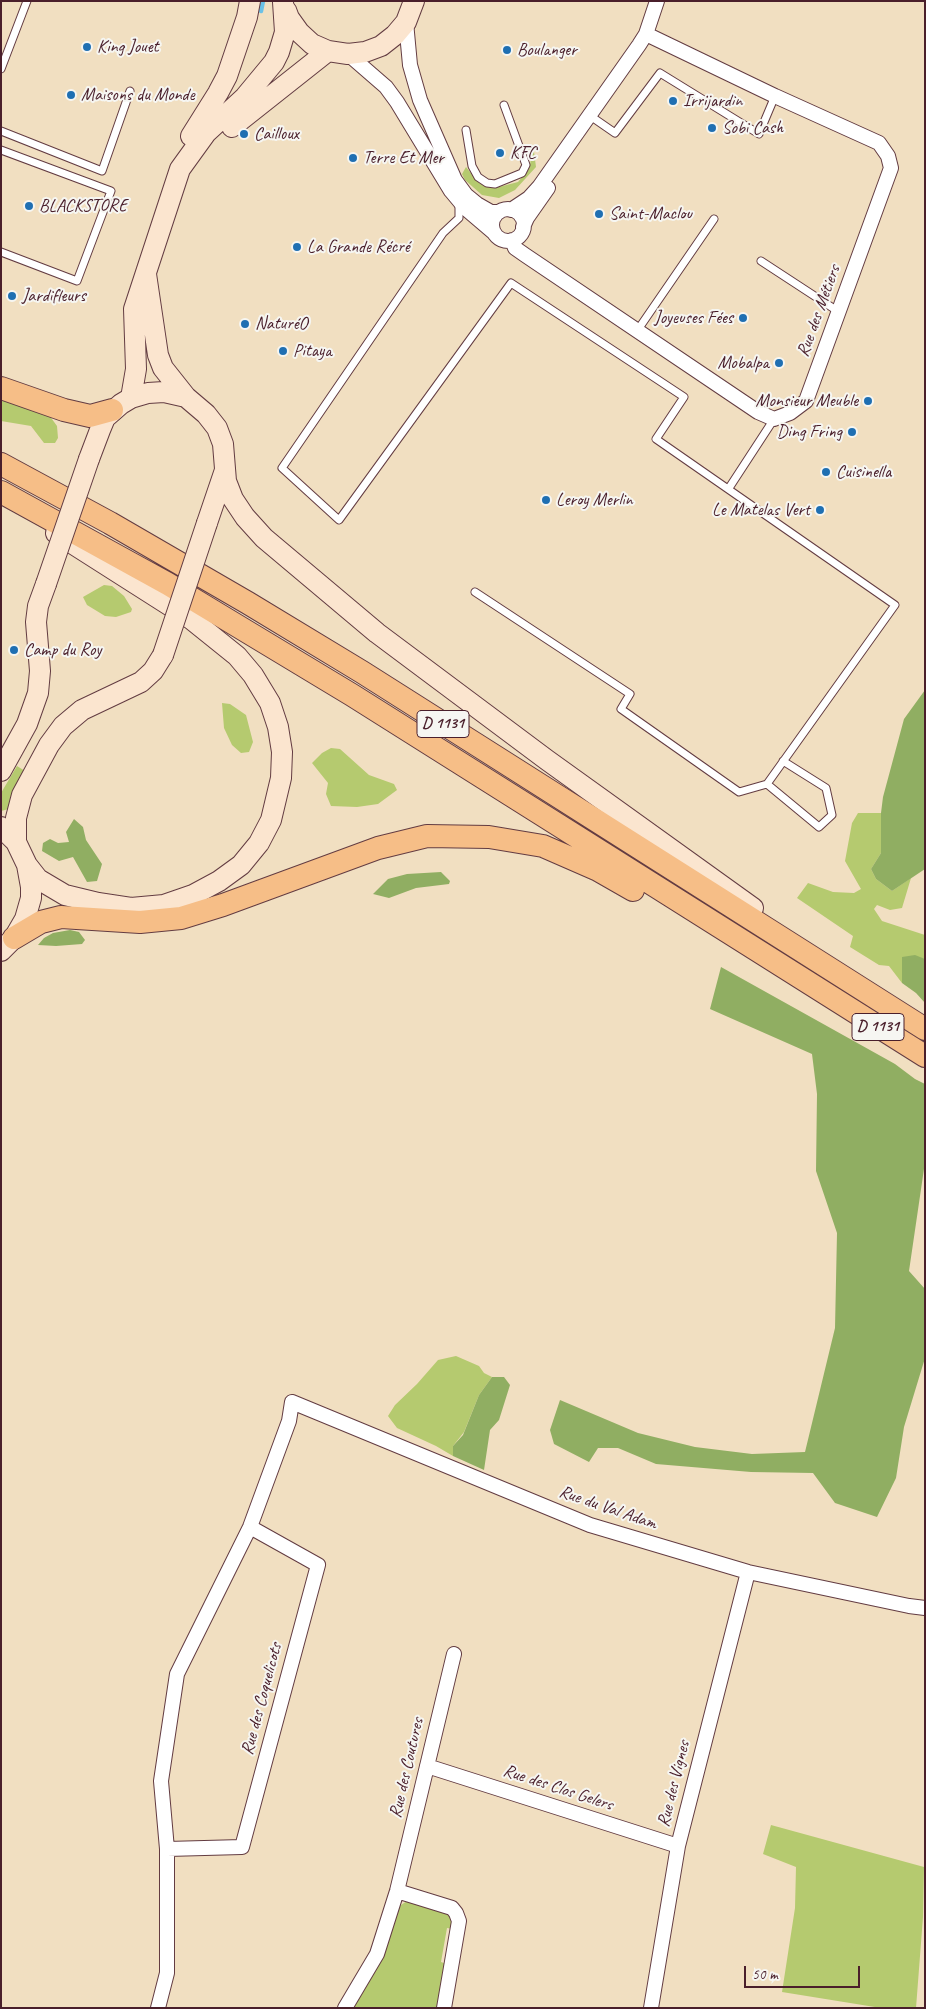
<!DOCTYPE html>
<html>
<head>
<meta charset="utf-8">
<style>
	body { margin:0 }
	#map { position:relative; width:926px; height:2009px; overflow:hidden; background:#f1dfc1; font-family:Caveat,sans-serif }
	canvas { display:block }
	.frame { position:absolute; inset:0; border:2px solid #4a1f2b; pointer-events:none }
	.scale { position:absolute; left:744px; top:1966px; width:116px; height:22px; box-sizing:border-box; border:2px solid #4a1f2b; border-top:0; padding-left:6px; font-size:15px; line-height:18px; white-space:nowrap; color:#4a1f2b; -webkit-text-stroke:4px #f6f6f2; paint-order:stroke }
</style>
</head>
<body>
<div id="map">
<canvas width="926" height="2009"></canvas>
<div class="frame"></div>
<div class="scale">50 m</div>
</div>
<script>
const ctx = document.querySelector('canvas').getContext('2d');
ctx.lineJoin = 'round';
function paint(path, color) { ctx.fillStyle = color; ctx.fill(path, 'evenodd'); }
const poly = rows => new Path2D(rows.map(r => 'M' + r).join(''));
function strokePath(path, color, width, dash) { ctx.strokeStyle = color; ctx.lineWidth = width; ctx.lineCap = dash ? 'butt' : 'round'; ctx.setLineDash(dash || []); ctx.stroke(path); }
function label(font, color, halo, rows, align = 'center') {
  ctx.font = font + ' Caveat,sans-serif'; ctx.lineWidth = 4; ctx.setLineDash([]); ctx.textBaseline = 'middle'; ctx.strokeStyle = halo; ctx.fillStyle = color; for (const [text, x, y, turn = 0] of rows) {
    ctx.save(); ctx.translate(x, y); ctx.rotate((+turn || 0) * Math.PI / 180); ctx.textAlign = isNaN(turn) ? turn : align; if (halo) ctx.strokeText(text, 0, 0); ctx.fillText(text, 0, 0); ctx.restore();
  }
}
const green = poly([
	[530,146,534,152,536,167,515,190,499,198,482,195,465,180,462,174,466,167,479,183,488,187,495,188,518,182,529,169,531,159,528,148],
	[1,397,49,415,57,426,58,438,55,443,44,443,31,426,1,421],
	[104,585,112,586,124,596,132,609,131,612,116,617,105,616,87,605,83,597],
	[222,703,230,704,246,715,253,742,249,752,241,753,232,745,224,728],
	[331,748,340,749,369,775,394,784,397,790,378,804,357,807,331,806,326,794,328,783,312,763,322,753],
	[17,766,25,771,9,809,1,811,1,793],
	[858,813,881,813,881,853,871,869,876,879,892,891,911,878,902,908,890,910,877,905,874,909,882,921,925,935,925,959,902,957,902,983,889,966,879,965,850,947,853,936,797,898,808,883,833,892,854,893,861,889,845,861,852,823],
	[456,1356,479,1366,484,1373,492,1377,479,1395,464,1432,453,1446,453,1456,436,1446,397,1428,388,1416,395,1405,417,1384,438,1360],
	[771,1825,924,1867,923,1917,916,2008,881,2008,782,1992,795,1908,796,1867,763,1854],
	[407,1901,443,1909,452,1917,453,1929,447,1928,441,1962,447,1964,440,2008,351,2008,396,1914,401,1905]
]);
const forest = poly([
	[925,690,925,869,892,891,876,879,871,869,881,853,881,813,883,797,904,719],
	[74,819,83,827,86,840,102,864,97,881,87,882,73,857,59,861,42,851,43,843,50,839,58,843,69,842,66,832],
	[441,872,450,881,449,884,416,888,389,898,373,894,388,879,407,874],
	[70,930,79,932,85,940,82,944,56,946,38,945,44,938,53,933],
	[915,955,925,959,925,1003,916,993,902,983,902,957],
	[721,967,895,1064,915,1079,925,1084,925,1162,909,1271,925,1289,925,1358,904,1427,896,1478,877,1517,835,1503,813,1473,751,1472,656,1464,618,1448,598,1448,589,1462,554,1444,550,1430,560,1400,638,1433,695,1447,752,1454,805,1452,835,1328,837,1233,816,1171,817,1094,812,1054,710,1009],
	[492,1377,504,1377,510,1385,499,1420,490,1430,484,1470,453,1456,453,1446,463,1435,479,1395]
]);
const stream = poly([
	[261,11,263,1]
]);
const lane = poly([
	[1,69,27,1],
	[589,115,615,133,660,73,759,134,775,96],
	[466,130,472,166,478,177,487,183,495,184,522,173,526,165,504,105],
	[1,131,102,171,130,91],
	[1,150,111,191,77,281,1,252],
	[459,202,459,218,443,233,282,468,339,520,511,283,684,397,656,439,895,605,767,784,739,792,621,709,630,694,475,592],
	[761,261,839,312],
	[637,331,714,219],
	[729,488,774,419],
	[767,784,819,827,832,815,826,788,783,761]
]);
const street = poly([
	[406,22,410,65,420,100,455,180,466,195,477,204,491,212,499,212],
	[348,54,386,87,397,102,451,191,466,209,493,232],
	'492 225a16 16 0 1 1 32 0a16 16 0 1 1-32 0Z',
	[511,210,529,198,539,187,639,45,646,34,657,1],
	[523,227,527,218,548,188],
	[512,240,515,248,525,255,758,412,774,419,790,413,806,401,891,168,888,156,879,143,775,96,646,34],
	[427,1766,678,1846],
	[167,1849,242,1847,318,1565,250,1527],
	[397,1891,452,1908,456,1913,459,1921,444,2008],
	[158,2008,167,1973,167,1849,161,1781,177,1674,250,1527,289,1421,292,1402,590,1525,748,1572,909,1606,925,1608],
	[345,2008,377,1954,397,1891,454,1654],
	[651,2008,678,1846,748,1572]
]);
const secondary = poly([
	[286,10,289,18,299,32,312,44,328,51,348,54,365,52,381,46,395,35,406,22,414,1],
	[232,127,328,51],
	[191,136,218,93,227,76,247,17,250,1],
	[146,274,158,355,163,368,186,397,206,414,217,428,223,444,226,481,233,499,245,517,264,538,377,633,547,760,753,908],
	[131,398,136,369,134,309,180,169,206,133,245,97,274,62,279,52,285,32,283,2],
	[89,459,100,430,105,418,121,404,131,398,148,393,164,392,186,397],
	[207,523,225,470],
	[1,771,27,724,38,693,40,671,36,622,38,606,46,584],
	[1,827,16,842,27,865,31,887,31,898,25,919,14,938,1,951],
	[16,842,16,818,22,795,49,745,63,726,82,710,141,682,153,671,163,655],
	[27,865,38,879,65,895,98,903,131,908,164,905,193,895,219,881,241,865,259,843,271,820,281,778,282,752,278,727,270,703,253,675,237,656,191,619,56,533]
]);
const primary = poly([
	[1,388,64,410,90,416,112,410],
	[1,464,110,523,248,603,362,672,925,1029],
	[1,492,168,584,352,695,925,1056],
	[14,938,41,922,61,917,140,922,181,918,223,905,378,848,427,836,489,837,543,846,598,870,633,890]
]);
const secondaryBridge = poly([
	[46,584,89,459],
	[163,655,207,523]
]);
const markers = [
	[87,47,5,"#1f6fb2"],
	[507,50,5,"#1f6fb2"],
	[71,95,5,"#1f6fb2"],
	[673,101,5,"#1f6fb2"],
	[712,128,5,"#1f6fb2"],
	[244,134,5,"#1f6fb2"],
	[500,153,5,"#1f6fb2"],
	[353,158,5,"#1f6fb2"],
	[29,206,5,"#1f6fb2"],
	[599,214,5,"#1f6fb2"],
	[297,247,5,"#1f6fb2"],
	[12,296,5,"#1f6fb2"],
	[743,318,5,"#1f6fb2"],
	[245,324,5,"#1f6fb2"],
	[283,351,5,"#1f6fb2"],
	[779,363,5,"#1f6fb2"],
	[868,401,5,"#1f6fb2"],
	[852,432,5,"#1f6fb2"],
	[826,472,5,"#1f6fb2"],
	[546,500,5,"#1f6fb2"],
	[820,510,5,"#1f6fb2"],
	[14,650,5,"#1f6fb2"]
];
const shields = [
	[443,724,52],
	[878,1027,52]
];
const shieldNames = [
	["D 1131",443,724],
	["D 1131",878,1027]
];
const poiNames = [
	["King Jouet",97,47],
	["Boulanger",517,50],
	["Maisons du Monde",81,95],
	["Irrijardin",683,101],
	["Sobi Cash",722,128],
	["Cailloux",254,134],
	["KFC",510,153],
	["Terre Et Mer",363,158],
	["BLACKSTORE",39,206],
	["Saint-Maclou",609,214],
	["La Grande Récré",307,247],
	["Jardifleurs",22,296],
	["Joyeuses Fées",733,318,"right"],
	["NaturéO",255,324],
	["Pitaya",293,351],
	["Mobalpa",769,363,"right"],
	["Monsieur Meuble",858,401,"right"],
	["Ding Fring",842,432,"right"],
	["Cuisinella",836,472],
	["Leroy Merlin",556,500],
	["Le Matelas Vert",810,510,"right"],
	["Camp du Roy",24,650]
];
const streetNames = [
	["Rue des Métiers",819,311,-70],
	["Rue du Val Adam",608,1508,19],
	["Rue des Coquelicots",262,1699,-75],
	["Rue des Coutures",407,1768,-77],
	["Rue des Vignes",674,1784,-76],
	["Rue des Clos Gelers",558,1788,18]
];
paint(green, '#b5ca6f');
paint(forest, '#90ae62');
strokePath(stream, '#6ac1e7', 4.5);
strokePath(lane, '#633c42', 9);
strokePath(street, '#633c42', 16);
strokePath(secondary, '#633c42', 22);
strokePath(primary, '#633c42', 24);
strokePath(lane, '#fff', 7);
strokePath(street, '#fff', 14);
strokePath(secondary, '#fbe5cf', 20);
strokePath(primary, '#f6be87', 22);
strokePath(secondaryBridge, '#633c42', 22, []);
strokePath(secondaryBridge, '#fbe5cf', 20);
for (const [x, y, r, color] of markers) { const dot = new Path2D(); dot.arc(x, y, r, 0, 2 * Math.PI); ctx.fillStyle = color; ctx.fill(dot); strokePath(dot, '#f6f6f2', 2); }
for (const [x, y, w] of shields) { const box = new Path2D(); box.roundRect(x - w / 2, y - 13.5, w, 27, 4); ctx.fillStyle = '#f6f6f2'; ctx.fill(box); strokePath(box, '#4a1f2b', 1); }
label('bold 16px', '#4a1f2b', null, shieldNames);
label('18px', '#4a1f2b', '#f6f6f2', poiNames, 'left');
label('18px', '#4a1f2b', '#f6f6f2', streetNames);
</script>
</body>
</html>
